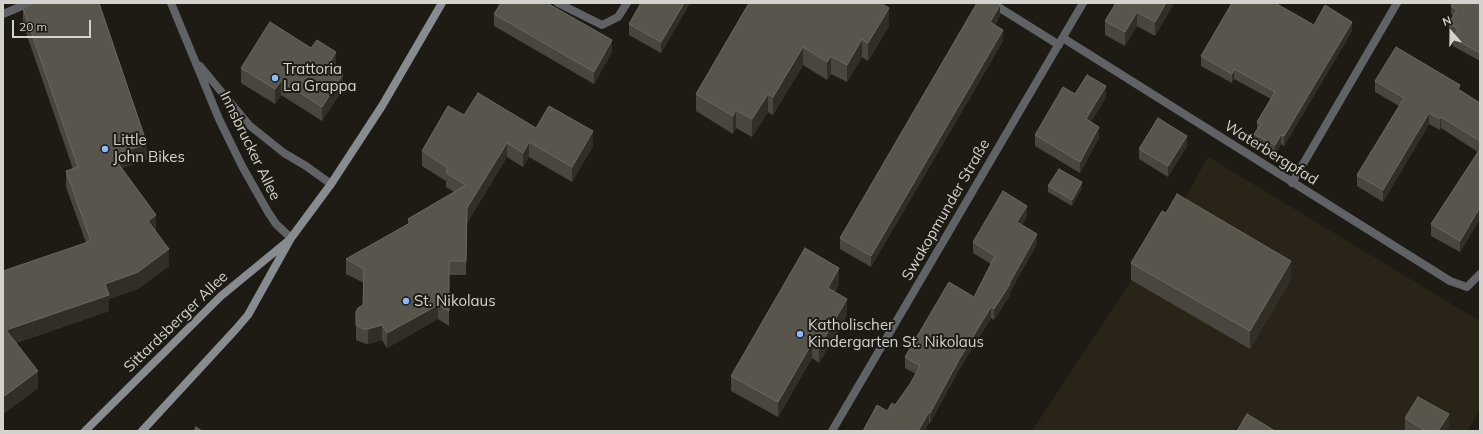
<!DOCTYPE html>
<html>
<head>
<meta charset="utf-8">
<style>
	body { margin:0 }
	#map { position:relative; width:1483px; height:434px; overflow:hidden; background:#1d1b13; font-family:Mulish,sans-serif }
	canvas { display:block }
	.frame { position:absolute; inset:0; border:4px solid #d4d2cd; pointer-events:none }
	.north { position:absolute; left:1431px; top:12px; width:40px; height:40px; -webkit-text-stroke:3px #1d1b13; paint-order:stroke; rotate:340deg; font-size:11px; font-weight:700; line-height:16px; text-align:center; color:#d4d2cd }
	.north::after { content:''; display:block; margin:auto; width:14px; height:18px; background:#d4d2cd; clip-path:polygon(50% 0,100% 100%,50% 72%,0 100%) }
	.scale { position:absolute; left:12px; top:20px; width:79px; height:18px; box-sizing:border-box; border:2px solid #d4d2cd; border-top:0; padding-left:5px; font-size:12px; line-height:14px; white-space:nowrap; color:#d4d2cd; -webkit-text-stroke:3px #1d1b13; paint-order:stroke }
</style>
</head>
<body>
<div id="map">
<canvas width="1483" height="434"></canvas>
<div class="frame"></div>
<div class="north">N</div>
<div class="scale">20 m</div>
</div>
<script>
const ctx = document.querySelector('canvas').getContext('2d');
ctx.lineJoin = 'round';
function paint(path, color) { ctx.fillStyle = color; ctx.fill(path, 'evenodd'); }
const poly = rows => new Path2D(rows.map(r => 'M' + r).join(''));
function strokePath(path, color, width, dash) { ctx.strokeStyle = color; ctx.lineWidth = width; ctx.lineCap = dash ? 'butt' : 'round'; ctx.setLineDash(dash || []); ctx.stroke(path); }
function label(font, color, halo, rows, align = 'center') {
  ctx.font = font + ' Mulish,sans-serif'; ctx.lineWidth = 4; ctx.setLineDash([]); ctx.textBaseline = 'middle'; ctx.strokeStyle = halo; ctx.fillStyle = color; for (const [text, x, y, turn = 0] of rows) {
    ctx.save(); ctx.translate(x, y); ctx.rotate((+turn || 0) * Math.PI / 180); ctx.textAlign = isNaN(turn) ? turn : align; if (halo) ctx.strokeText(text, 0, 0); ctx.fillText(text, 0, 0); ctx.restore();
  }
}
const built = poly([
	[1208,157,1480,321,1480,409,1467,431,1032,431,1177,212]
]);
const lane = poly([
	[558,3,602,25,618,17,627,3],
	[992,3,1059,45]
]);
const street = poly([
	[171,3,219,119,242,166,268,212,276,224,291,238],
	[3,14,29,3],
	[1063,38,1450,281,1467,287,1480,274],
	[200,66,249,125,284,153,306,166,331,184],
	[1292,183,1397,3],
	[832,431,1083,3]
]);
const secondary = poly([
	[85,431,221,296,288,241],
	[142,431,236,329,248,315,291,238,331,184,382,106,442,3]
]);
const wall = poly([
	[690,3,661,53,629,35,629,24],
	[749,3,889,26,868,61,862,57,847,82,831,74,827,80,803,65,773,115,768,112,752,137,736,128,733,134,696,111,696,94],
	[1114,3,1174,3,1155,36,1137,26,1125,46,1105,35,1105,21,1114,6],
	[1480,3,1480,61,1453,46,1453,38,1455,35,1449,31,1449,23,1453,16,1451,14,1451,6],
	[23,8,147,160,122,168,156,232,169,266,138,289,109,299,109,311,16,343,38,388,3,414,3,271,86,243,66,187,66,171,73,169,23,24],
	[494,14,612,52,594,84,494,26],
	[1000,16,995,25,1003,41,871,267,840,249,840,238],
	[1314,25,1352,31,1284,146,1281,144,1275,155,1254,143,1254,134,1257,129,1257,122,1271,99,1234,79,1232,83,1201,66,1201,56],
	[336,67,334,69,343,89,322,121,281,95,275,104,241,83,241,68],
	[1375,81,1460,91,1480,103,1480,219,1460,252,1431,236,1431,224,1478,152,1441,128,1440,130,1429,124,1383,202,1357,186,1357,175,1399,106,1375,92],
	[1075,94,1106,97,1091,122,1099,138,1080,173,1035,146,1035,135],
	[464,115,536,128,593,146,572,182,529,157,523,167,507,157,467,223,466,275,449,275,449,326,438,319,387,348,382,340,368,344,363,343,356,340,356,312,363,305,364,283,346,274,346,259,408,224,408,219,454,192,446,187,446,181,422,166,422,151],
	[1187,146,1168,177,1139,159,1139,149],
	[1048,186,1082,188,1072,206,1048,192],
	[1166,213,1291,279,1250,349,1131,280,1131,263],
	[1027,216,1022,225,1037,244,1010,292,1010,295,994,320,991,318,960,368,930,423,929,423,924,431,863,431,887,411,895,405,910,384,916,374,905,368,905,357,974,297,991,264,973,253,973,242],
	[839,283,835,292,847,315,819,363,812,358,778,417,731,391,731,376],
	[1405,418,1449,426,1446,431,1407,431,1405,430]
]);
const shadedWall = poly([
	[684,3,690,3,661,53,661,42],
	[1166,3,1174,3,1155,36,1155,22],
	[1000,5,1000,16,990,33,990,22],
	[889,8,889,26,868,61,868,43],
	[1137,12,1137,26,1125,46,1125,32],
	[1352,22,1352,31,1284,146,1284,136],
	[1003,30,1003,41,871,267,871,256],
	[862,39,862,57,847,82,847,65],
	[612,40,612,52,594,84,594,72],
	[803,47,803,65,773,115,773,97],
	[336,52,336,67,328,80,328,65],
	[831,56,831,74,827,80,827,62],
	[1234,69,1234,79,1232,83,1232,74],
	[343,74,343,89,322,121,322,107],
	[281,81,281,95,275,104,275,89],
	[1106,86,1106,97,1086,130,1086,119],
	[768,94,768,112,752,137,752,119],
	[736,110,736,128,733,134,733,116],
	[1429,113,1429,124,1383,202,1383,190],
	[1441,117,1441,128,1440,130,1440,119],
	[1099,127,1099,138,1080,173,1080,162],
	[593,131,593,146,572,182,572,167],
	[1281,135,1281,144,1275,155,1275,145],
	[1187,136,1187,146,1168,177,1168,166],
	[529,142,529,157,523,167,523,153],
	[507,143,507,157,467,223,466,275,467,208],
	[147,144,147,160,112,172,112,155],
	[1082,182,1082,188,1072,206,1072,200],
	[1027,206,1027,216,1017,233,1017,222],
	[1480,207,1480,219,1460,252,1460,241],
	[156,215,156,232,148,221],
	[1037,234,1037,244,1010,292,1010,295,994,320,994,309],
	[169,249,169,266,138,289,109,299,109,311,6,346,6,330,105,284],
	[1291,261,1291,279,1250,349,1250,331],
	[839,268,839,283,828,303,828,288],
	[847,299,847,315,819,363,819,347],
	[438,305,438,319,387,348,387,333],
	[991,307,991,318,960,368,930,423,930,413,960,358],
	[382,325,382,340,368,344,368,329],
	[812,343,812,358,778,417,778,402],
	[38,371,38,388,3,414,3,397],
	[929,412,929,423,924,431,918,431],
	[1449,414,1449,426,1446,431,1438,431]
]);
const building = poly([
	[35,3,99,3,147,144,112,155,156,215,148,221,169,249,138,272,105,284,109,295,6,330,38,371,3,397,3,271,91,241,66,171,78,167,23,8,35,3],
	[501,3,547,3,612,40,594,72,494,14,501,3],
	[641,3,684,3,661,42,629,24,641,3],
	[749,3,881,3,889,8,868,43,862,39,847,65,831,56,827,62,803,47,773,97,768,94,752,119,736,110,733,116,696,94,749,3],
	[977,3,998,3,1000,5,990,22,1003,30,871,256,840,238,977,3],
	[1116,3,1166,3,1155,22,1137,12,1125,32,1105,21,1116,3],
	[1232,3,1275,3,1314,25,1325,5,1352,22,1284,136,1281,135,1275,145,1254,134,1261,124,1257,122,1275,92,1234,69,1232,74,1201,56,1232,3],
	[1453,3,1480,3,1480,53,1453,38,1458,29,1449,23,1457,10,1451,6,1453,3],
	[270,22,311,48,317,40,336,52,328,65,343,74,322,107,281,81,275,89,241,68,270,22],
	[1396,47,1460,85,1458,89,1480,103,1480,141,1441,117,1440,119,1429,113,1383,190,1357,175,1404,98,1375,81,1396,47],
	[1087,75,1106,86,1086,119,1099,127,1080,162,1035,135,1063,87,1075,94,1087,75],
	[478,93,536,128,549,106,593,131,572,167,529,142,523,153,507,143,467,208,466,261,449,261,449,311,438,305,387,333,382,325,368,329,363,329,356,325,356,312,358,308,363,305,364,269,346,259,410,223,408,219,466,185,446,173,448,168,422,151,448,106,464,115,478,93],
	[1158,118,1187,136,1168,166,1139,149,1158,118],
	[1480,149,1480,207,1460,241,1431,224,1480,149],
	[1059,169,1082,182,1072,200,1048,186,1059,169],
	[1003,191,1027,206,1017,222,1037,234,1009,284,1010,284,994,309,991,307,960,358,930,413,929,412,918,431,863,431,877,405,887,411,892,403,895,405,910,384,920,366,905,357,949,282,974,297,995,256,973,242,1003,191],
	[1177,194,1291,261,1250,331,1131,263,1162,211,1166,213,1177,194],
	[805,248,839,268,828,288,847,299,819,347,812,343,778,402,731,376,805,248],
	[1418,397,1449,414,1438,431,1426,431,1405,418,1418,397],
	[1247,414,1275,431,1237,431,1247,414],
	[196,427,202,431,194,431,196,427]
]);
const markers = [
	[275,78,4,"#87bbfb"],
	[105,149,4,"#87bbfb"],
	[406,301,4,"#87bbfb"],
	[800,334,4,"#87bbfb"]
];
const poiNames = [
	["Trattoria",283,69],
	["La Grappa",283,86],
	["Little",113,140],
	["John Bikes",113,157],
	["St. Nikolaus",414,301],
	["Katholischer",808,325],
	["Kindergarten St. Nikolaus",808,342]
];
const streetNames = [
	["Innsbrucker Allee",250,146,64],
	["Waterbergpfad",1271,153,32],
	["Swakopmunder Straße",946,210,-60],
	["Sittardsberger Allee",176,322,-44]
];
paint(built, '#292417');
strokePath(lane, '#606266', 8);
strokePath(street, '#606266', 8);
strokePath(secondary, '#888c91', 8);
paint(wall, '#48463e');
paint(shadedWall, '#312e26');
paint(building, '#58554d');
strokePath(building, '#6b6861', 1);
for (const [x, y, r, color] of markers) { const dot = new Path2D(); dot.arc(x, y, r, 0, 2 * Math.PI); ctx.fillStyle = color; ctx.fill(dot); strokePath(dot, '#1d1b13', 1.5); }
label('15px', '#d4d2cd', '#1d1b13', poiNames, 'left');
label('15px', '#d4d2cd', '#1d1b13', streetNames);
</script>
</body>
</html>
